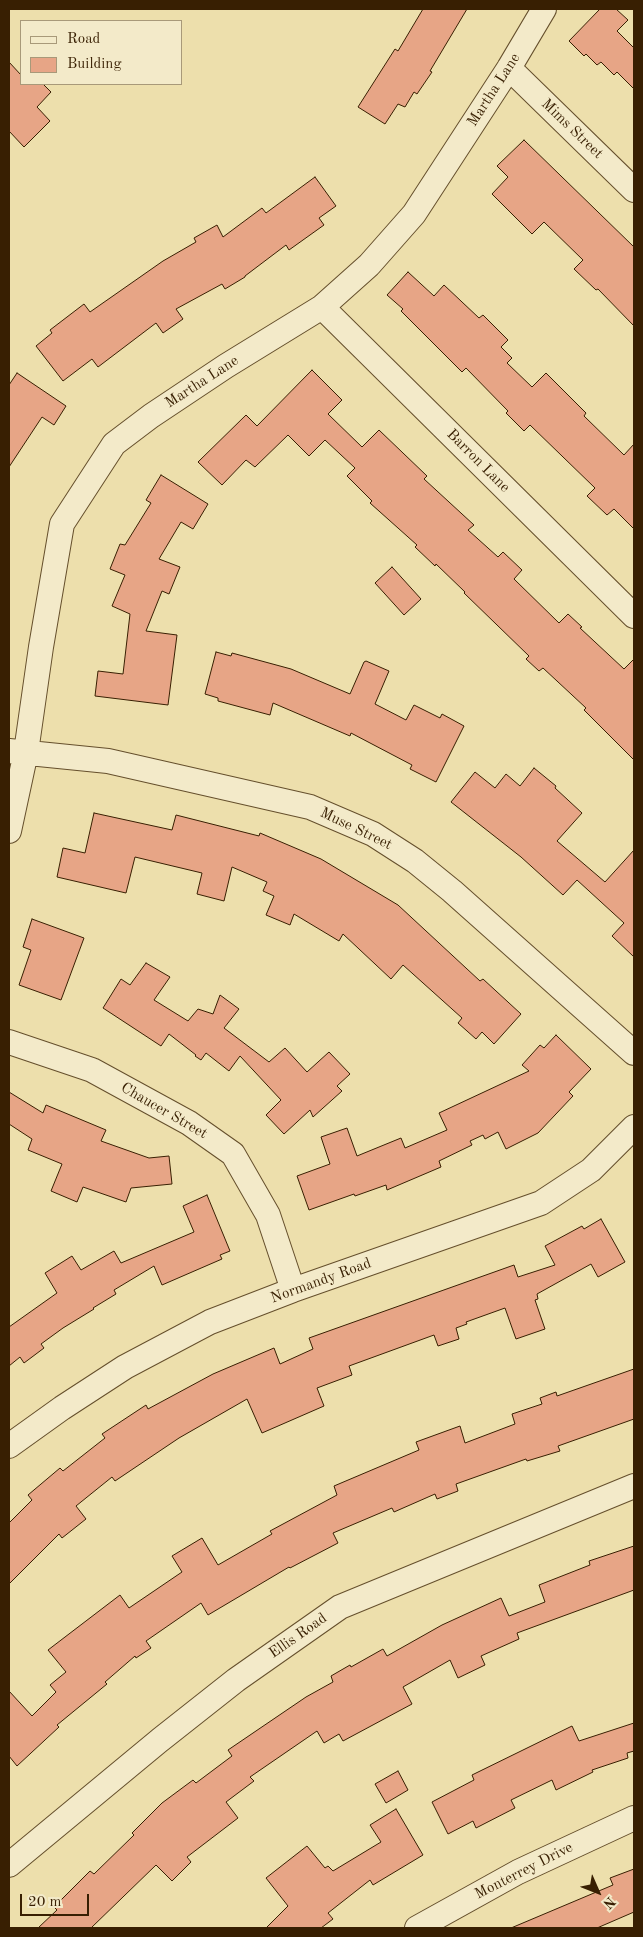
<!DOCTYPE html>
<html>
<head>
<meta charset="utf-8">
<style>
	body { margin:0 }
	#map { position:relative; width:643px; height:1937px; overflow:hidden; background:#eddfac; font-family:"Old Standard TT",serif }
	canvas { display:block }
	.frame { position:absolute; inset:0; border:10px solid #381f02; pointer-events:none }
	.legend { position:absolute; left:20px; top:20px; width:162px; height:65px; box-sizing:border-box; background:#f3eac9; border:1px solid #a89979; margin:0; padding:6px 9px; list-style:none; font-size:15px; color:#381f02 }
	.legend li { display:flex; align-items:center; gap:10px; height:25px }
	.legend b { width:25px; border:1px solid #a89979 }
	.north { position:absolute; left:573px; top:1867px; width:50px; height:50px; -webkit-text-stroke:4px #f3eac9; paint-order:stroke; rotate:134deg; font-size:14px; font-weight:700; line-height:20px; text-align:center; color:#381f02 }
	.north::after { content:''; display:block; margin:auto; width:18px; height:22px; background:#381f02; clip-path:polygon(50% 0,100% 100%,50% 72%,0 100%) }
	.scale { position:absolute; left:20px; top:1894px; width:69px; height:22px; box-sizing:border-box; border:2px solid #381f02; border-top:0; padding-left:6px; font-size:15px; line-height:18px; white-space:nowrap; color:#381f02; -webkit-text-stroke:4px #f3eac9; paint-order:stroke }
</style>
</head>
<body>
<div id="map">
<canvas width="643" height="1937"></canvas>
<div class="frame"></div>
<ul class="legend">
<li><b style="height:6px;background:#f3eac9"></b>Road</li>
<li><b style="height:14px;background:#e7a586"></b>Building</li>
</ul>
<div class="north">N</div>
<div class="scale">20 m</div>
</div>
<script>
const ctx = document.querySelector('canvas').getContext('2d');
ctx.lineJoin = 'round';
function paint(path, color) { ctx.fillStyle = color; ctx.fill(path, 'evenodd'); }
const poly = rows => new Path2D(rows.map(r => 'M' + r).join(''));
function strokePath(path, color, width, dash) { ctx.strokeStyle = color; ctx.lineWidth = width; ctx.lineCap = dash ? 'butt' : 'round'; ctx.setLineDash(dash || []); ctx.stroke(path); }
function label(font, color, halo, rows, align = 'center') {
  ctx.font = font + ' "Old Standard TT",serif'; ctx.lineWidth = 5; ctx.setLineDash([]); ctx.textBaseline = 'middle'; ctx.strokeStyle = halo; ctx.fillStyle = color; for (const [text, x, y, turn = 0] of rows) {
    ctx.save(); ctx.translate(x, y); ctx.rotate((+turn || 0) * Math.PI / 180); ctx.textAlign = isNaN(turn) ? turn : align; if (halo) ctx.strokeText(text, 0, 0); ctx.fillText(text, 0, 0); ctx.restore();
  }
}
const building = poly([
	[423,9,467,9,430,71,432,72,417,94,414,92,405,107,398,104,385,124,358,107,395,49,398,51,423,9],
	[600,9,616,9,628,20,617,31,634,48,634,89,617,72,614,75,601,62,597,65,586,54,584,56,569,41,600,9],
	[9,62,21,75,21,84,43,84,51,92,37,107,50,121,24,147,9,131,9,62],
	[524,140,634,247,634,326,598,289,596,290,574,269,583,260,544,222,532,234,492,194,508,177,497,166,524,140],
	[315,177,336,206,319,218,324,225,289,250,286,245,245,276,245,277,225,289,222,284,176,309,183,319,163,333,156,323,98,367,92,359,63,381,36,346,52,333,50,330,84,304,90,312,163,261,196,242,194,238,217,225,223,237,262,208,266,213,315,177],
	[408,272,434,296,444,285,479,318,483,315,508,340,501,347,512,358,507,363,532,387,546,373,586,413,584,416,624,455,634,444,634,529,614,509,607,515,587,496,595,488,530,425,524,431,506,413,508,411,466,368,462,372,401,311,403,309,387,295,408,272],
	[312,370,342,400,328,414,362,447,379,430,427,476,424,479,474,525,468,530,498,557,503,552,522,570,514,579,559,623,568,614,582,627,580,628,624,669,634,659,634,760,584,710,586,708,543,668,539,671,526,659,529,656,464,593,465,592,436,564,435,566,415,547,417,545,370,503,372,501,347,476,355,468,325,440,309,456,288,435,255,467,246,460,222,485,198,462,246,415,257,426,312,370],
	[17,373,66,406,54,425,42,417,9,467,9,385,17,373],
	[161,475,208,504,193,529,181,522,159,559,180,567,169,594,162,591,146,631,177,635,168,705,95,696,98,671,123,674,130,614,112,606,125,575,110,569,120,544,125,545,151,503,146,500,161,475],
	[392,567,421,599,404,615,375,583,392,567],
	[216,652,231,656,232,653,291,669,350,694,364,662,366,661,389,671,375,704,406,720,414,705,440,718,442,714,464,726,436,782,410,769,412,765,351,733,350,736,273,703,270,715,218,701,218,698,205,694,216,652],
	[534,768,556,786,555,788,582,813,557,841,605,882,634,850,634,957,612,936,624,923,577,880,563,895,521,857,451,802,475,772,495,788,506,774,520,786,534,768],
	[94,813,172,830,176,815,259,836,260,833,321,859,398,905,480,981,483,979,521,1014,494,1044,482,1032,476,1039,458,1023,462,1018,403,965,391,979,343,934,339,941,294,914,290,925,266,915,274,896,263,891,267,882,232,867,224,901,197,894,202,873,135,857,126,893,57,877,63,848,85,853,94,813],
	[32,919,84,938,61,1000,19,985,31,950,23,947,32,919],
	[146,963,170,977,154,1000,188,1021,198,1009,213,1014,220,995,239,1009,224,1028,269,1062,285,1048,307,1072,329,1052,350,1074,337,1086,342,1091,313,1117,310,1110,284,1134,266,1115,281,1100,240,1056,229,1071,206,1053,201,1060,195,1056,196,1055,169,1034,161,1046,103,1008,121,979,130,985,146,963],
	[556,1035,591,1069,569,1092,573,1096,538,1133,506,1149,498,1132,485,1139,483,1135,470,1141,472,1145,439,1161,441,1167,387,1190,386,1185,355,1196,354,1194,309,1210,297,1176,330,1164,321,1137,347,1128,357,1156,401,1138,405,1148,447,1130,439,1113,529,1071,522,1065,540,1045,544,1048,556,1035],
	[9,1092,43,1113,46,1105,106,1130,101,1141,149,1158,169,1156,172,1184,131,1188,126,1202,83,1187,77,1202,51,1191,62,1164,28,1150,32,1139,9,1124,9,1092],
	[207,1195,230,1251,220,1255,222,1259,162,1285,154,1266,114,1290,116,1294,93,1308,94,1309,63,1328,41,1344,44,1348,24,1363,20,1357,9,1366,9,1327,57,1293,45,1273,72,1256,81,1270,114,1251,121,1263,194,1232,183,1206,207,1195],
	[601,1219,625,1262,598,1277,591,1264,537,1294,538,1299,535,1300,545,1329,516,1339,505,1308,466,1322,467,1324,456,1328,459,1339,438,1346,434,1335,349,1366,352,1375,317,1388,324,1406,262,1433,247,1399,179,1438,115,1481,112,1477,76,1506,86,1519,62,1538,59,1534,9,1584,9,1523,32,1500,28,1495,60,1468,63,1471,105,1438,102,1434,146,1405,148,1409,213,1374,274,1348,280,1364,313,1349,309,1338,514,1265,518,1277,555,1265,545,1246,582,1226,584,1229,601,1219],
	[634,1369,634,1419,558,1446,560,1451,527,1461,526,1459,456,1484,458,1491,437,1499,435,1494,394,1512,392,1508,333,1533,338,1543,290,1568,289,1567,208,1615,201,1603,146,1641,151,1648,136,1658,135,1656,105,1682,107,1684,57,1725,59,1727,17,1766,9,1756,9,1691,32,1716,56,1692,50,1685,66,1672,48,1650,120,1595,129,1608,182,1572,172,1556,202,1538,218,1565,272,1534,270,1531,337,1495,334,1486,419,1450,416,1442,460,1426,465,1443,515,1424,512,1414,542,1404,540,1398,556,1392,557,1396,634,1369],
	[634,1546,634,1590,517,1633,519,1639,481,1656,485,1665,458,1678,450,1660,403,1687,412,1704,343,1741,339,1734,324,1743,317,1731,250,1777,254,1781,226,1802,238,1818,187,1857,191,1862,172,1881,156,1865,91,1928,38,1928,57,1910,54,1907,90,1871,94,1874,134,1835,132,1833,162,1803,193,1780,196,1783,232,1756,228,1750,306,1697,333,1682,331,1676,350,1665,351,1667,383,1649,387,1656,442,1625,501,1598,509,1616,545,1602,539,1585,590,1565,589,1561,634,1546],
	[634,1723,634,1751,627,1753,628,1758,592,1770,593,1772,556,1790,552,1780,511,1800,515,1808,476,1828,473,1821,448,1834,432,1802,474,1780,472,1775,572,1726,579,1741,634,1723],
	[398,1771,408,1790,386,1803,375,1784,398,1771],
	[396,1809,423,1855,373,1885,370,1880,328,1913,333,1919,321,1928,266,1928,288,1906,266,1878,307,1846,325,1868,328,1866,333,1871,381,1842,370,1825,396,1809],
	[634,1869,634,1912,597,1928,511,1928,613,1885,610,1878,634,1869]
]);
const minor = poly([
	[509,68,634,190],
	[322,307,634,616],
	[9,751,108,761,310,807,373,834,415,861,452,891,634,1053],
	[9,831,26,752,41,647,62,524,114,444,151,416,226,366,322,307,369,265,414,214,509,68,544,9],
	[9,1042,92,1070,189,1123,233,1154,268,1215,293,1290],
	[9,1446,62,1408,125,1367,210,1322,293,1290,541,1203,591,1170,634,1127],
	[9,1865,160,1740,236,1680,340,1607,634,1486],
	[417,1928,518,1872,634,1818]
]);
const streetNames = [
	["Martha Lane",494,90,-57],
	["Mims Street",572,129,44],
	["Martha Lane",202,382,-33],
	["Barron Lane",478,461,45],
	["Muse Street",356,829,26],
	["Chaucer Street",164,1111,30],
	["Normandy Road",321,1281,-20],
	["Ellis Road",298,1636,-35],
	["Monterrey Drive",524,1871,-27]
];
paint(building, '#e7a586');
strokePath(building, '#381f02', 1);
strokePath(minor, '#654f2c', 26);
strokePath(minor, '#f3eac9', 24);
label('15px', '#381f02', '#f3eac9', streetNames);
</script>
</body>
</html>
